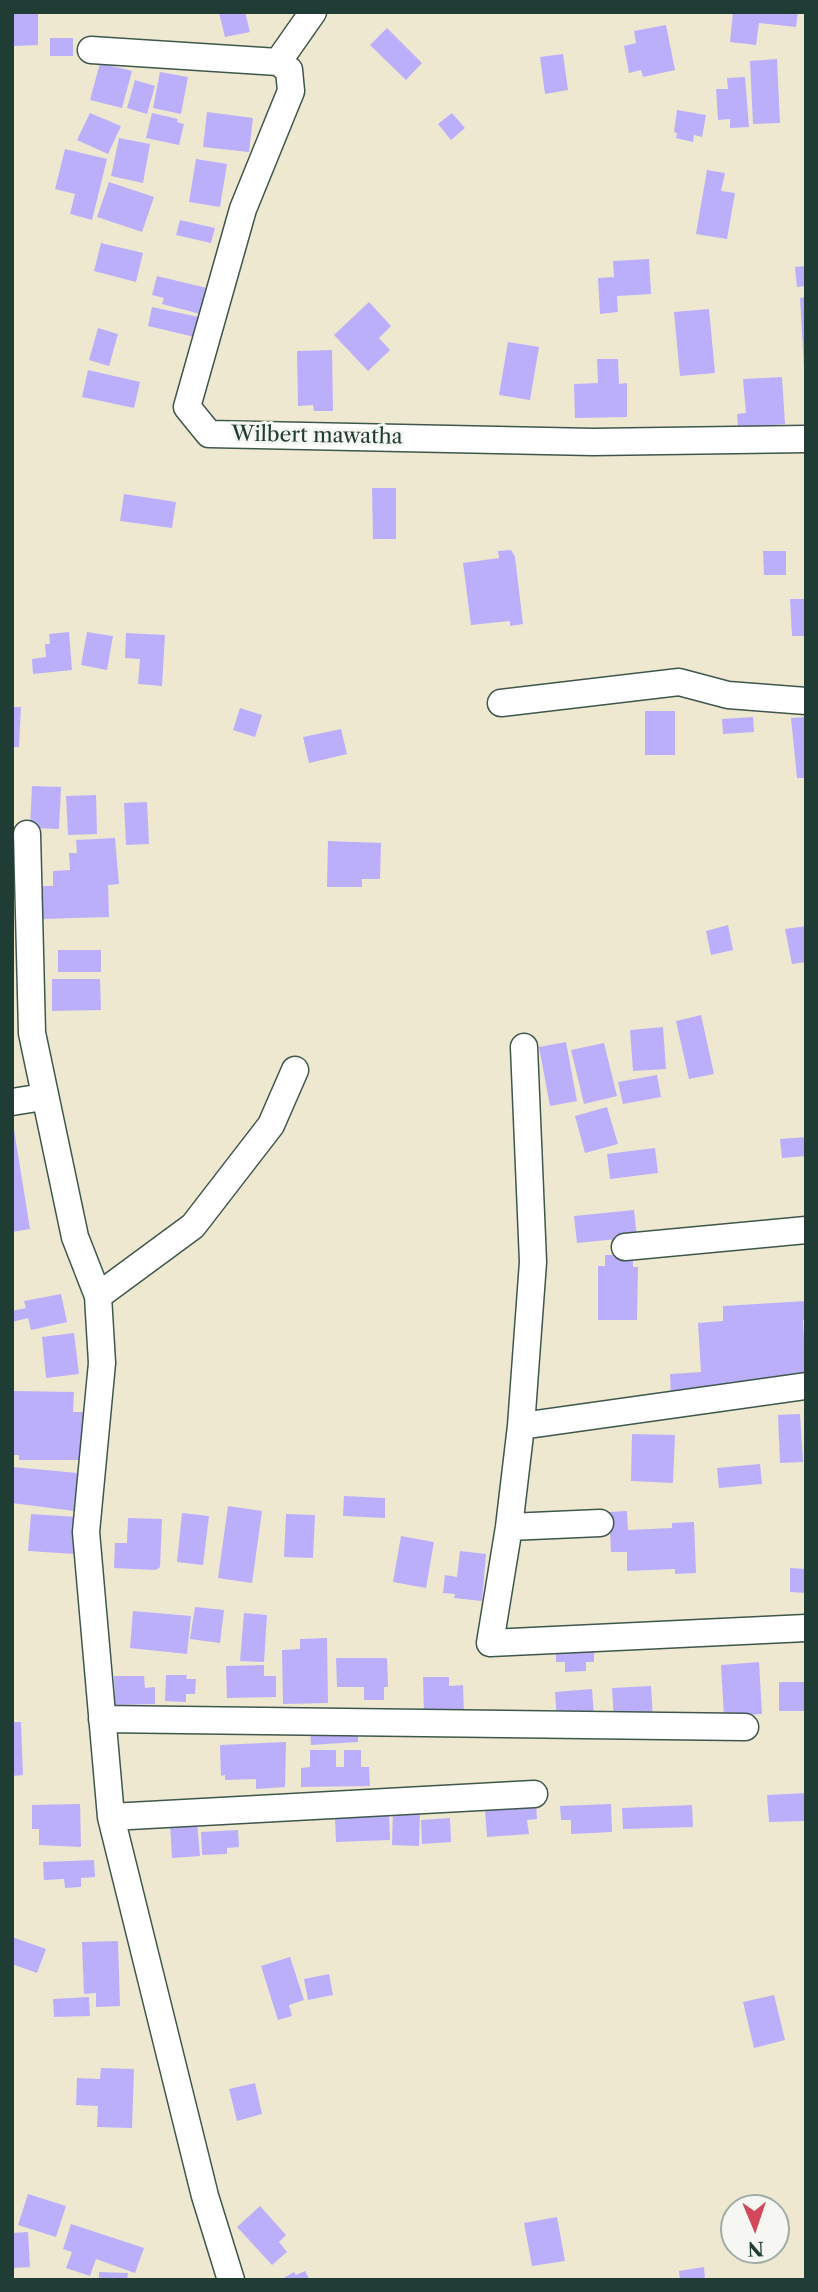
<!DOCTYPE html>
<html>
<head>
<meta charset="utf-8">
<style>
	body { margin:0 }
	#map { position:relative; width:818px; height:2292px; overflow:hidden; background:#eee8d0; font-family:"Libre Caslon Text",serif }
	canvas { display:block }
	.frame { position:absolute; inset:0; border:14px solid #1f3d34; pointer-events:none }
	.north { position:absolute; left:720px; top:2194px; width:70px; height:70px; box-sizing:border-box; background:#f6f6f2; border:2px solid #a0aca6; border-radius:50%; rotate:178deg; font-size:19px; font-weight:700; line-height:28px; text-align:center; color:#1f3d34 }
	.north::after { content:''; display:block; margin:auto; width:24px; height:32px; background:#d1495b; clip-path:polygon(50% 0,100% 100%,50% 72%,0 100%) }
</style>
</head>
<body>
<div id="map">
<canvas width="818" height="2292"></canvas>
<div class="frame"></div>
<div class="north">N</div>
</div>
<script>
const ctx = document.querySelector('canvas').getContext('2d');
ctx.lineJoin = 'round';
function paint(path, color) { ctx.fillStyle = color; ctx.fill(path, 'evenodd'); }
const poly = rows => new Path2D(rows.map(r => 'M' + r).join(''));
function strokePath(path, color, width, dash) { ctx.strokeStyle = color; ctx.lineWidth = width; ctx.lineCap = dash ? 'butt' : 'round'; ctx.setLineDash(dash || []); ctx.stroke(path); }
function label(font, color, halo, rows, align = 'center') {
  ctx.font = font + ' "Libre Caslon Text",serif'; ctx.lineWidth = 6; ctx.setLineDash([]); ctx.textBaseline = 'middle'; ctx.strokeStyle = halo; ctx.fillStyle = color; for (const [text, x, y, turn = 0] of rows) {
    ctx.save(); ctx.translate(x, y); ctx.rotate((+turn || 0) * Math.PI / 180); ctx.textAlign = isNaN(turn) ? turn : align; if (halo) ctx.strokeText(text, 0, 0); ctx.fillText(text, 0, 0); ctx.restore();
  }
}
const building = poly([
	[13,12,38,12,38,45,14,46],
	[245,12,250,32,225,37,219,13],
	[733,12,798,12,796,27,759,23,756,45,730,42],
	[666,25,675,70,643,77,641,70,629,73,624,46,636,43,634,31],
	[387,28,422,63,406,80,370,45],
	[50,38,73,38,73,56,50,56],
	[563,54,568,90,545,94,540,57],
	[777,59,780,123,753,124,750,61],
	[100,63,132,71,122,108,90,100],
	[160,72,188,77,181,114,153,108],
	[745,77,749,127,730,128,730,119,718,120,716,89,728,89,727,78],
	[135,80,155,86,147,114,127,108],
	[677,110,706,115,702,137,694,135,693,142,676,138,677,133,674,132],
	[207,112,253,118,249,152,203,147],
	[90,113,121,126,108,154,77,140],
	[152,113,178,119,177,122,184,124,179,145,146,138],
	[452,113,465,128,451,140,438,124],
	[119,138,150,144,143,183,111,176],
	[65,149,107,159,92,220,70,214,75,194,55,189],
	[196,159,227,164,220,207,189,202],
	[707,170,725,173,721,191,735,193,727,239,696,234],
	[109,182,154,197,142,232,97,217],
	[180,220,215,228,211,243,176,235],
	[101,243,143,253,136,282,94,271],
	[649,259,651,294,617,296,618,312,600,314,598,278,614,277,613,261],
	[806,266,806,286,797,287,795,267],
	[157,276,211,289,204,315,162,304,164,298,152,295],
	[806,297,806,367,804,367,800,298],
	[369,302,391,326,379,338,390,350,368,371,334,335],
	[152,307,208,319,203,339,148,326],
	[709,309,715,373,680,376,674,312],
	[98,328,118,334,109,366,89,360],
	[508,342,539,347,530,400,499,395],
	[332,350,333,411,314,411,313,405,298,406,297,351],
	[597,359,618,359,619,384,627,383,627,417,575,418,574,384,598,383],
	[88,370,140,382,134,408,82,397],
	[782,377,785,424,738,428,737,414,746,413,743,379],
	[372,488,396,488,396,539,373,539],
	[124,494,176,502,172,528,120,521],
	[511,550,515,557,523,624,510,626,510,621,471,625,463,563,499,558,498,551],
	[763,551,786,551,786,575,764,575],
	[790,599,806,599,806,636,792,636],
	[69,632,72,670,33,674,32,659,46,657,45,644,50,644,49,634],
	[87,632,113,636,107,670,81,665],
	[126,633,165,635,162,686,138,684,140,659,125,658],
	[12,707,21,707,19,747,12,747],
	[240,708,262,715,255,737,233,730],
	[645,711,675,711,675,755,645,755],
	[753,717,754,732,723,734,722,719],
	[806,717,806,778,797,778,791,718],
	[341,729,347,754,309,763,303,737],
	[32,786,61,787,59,829,30,828],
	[96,795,97,834,68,835,66,796],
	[147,802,149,844,126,845,124,803],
	[115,838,119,884,108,885,109,917,43,919,41,886,53,886,53,871,70,870,69,853,77,853,76,840],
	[328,841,381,843,380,879,362,879,362,887,327,887],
	[728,925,733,950,711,955,706,931],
	[806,926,806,962,792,964,785,929],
	[58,950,101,950,101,972,58,972],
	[52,979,100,979,101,1010,52,1011],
	[701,1015,714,1074,689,1079,676,1021],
	[663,1027,666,1069,633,1071,630,1030],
	[566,1042,577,1101,550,1106,539,1047],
	[604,1043,617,1096,584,1104,571,1050],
	[657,1075,661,1097,623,1104,618,1082],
	[607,1107,618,1144,585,1153,575,1116],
	[12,1117,30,1229,12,1232],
	[806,1137,806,1156,782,1158,780,1139],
	[655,1148,658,1173,610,1179,607,1154],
	[634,1210,637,1237,577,1243,574,1216],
	[605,1255,633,1255,633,1267,638,1267,637,1320,598,1320,598,1266,605,1266],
	[61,1294,67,1322,31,1330,28,1318,12,1322,12,1311,26,1308,24,1301],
	[806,1301,806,1320,803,1320,806,1377,729,1382,729,1394,671,1398,670,1374,701,1372,698,1323,723,1321,723,1306],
	[74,1333,79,1374,46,1378,42,1337],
	[12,1391,74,1392,73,1412,84,1412,83,1460,19,1460,19,1455,12,1455],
	[800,1414,803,1462,780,1463,778,1415],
	[632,1434,675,1435,673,1483,631,1481],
	[760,1464,762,1484,719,1488,717,1468],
	[12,1467,78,1473,74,1511,12,1503],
	[344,1496,385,1498,385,1518,343,1516],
	[228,1506,262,1511,252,1583,218,1578],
	[627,1511,628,1530,672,1528,672,1523,694,1522,696,1573,675,1574,675,1569,627,1571,627,1552,611,1552,609,1512],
	[182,1513,209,1516,203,1565,177,1562],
	[31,1514,77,1517,75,1554,28,1551],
	[286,1514,315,1515,313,1558,284,1557],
	[128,1518,162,1519,160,1567,156,1570,114,1568,115,1543,127,1543],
	[401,1536,434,1542,426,1588,393,1582],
	[460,1551,486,1554,482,1601,454,1598,455,1594,443,1593,445,1575,457,1577],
	[790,1568,806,1569,806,1593,790,1592],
	[195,1607,224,1610,220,1643,190,1639],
	[133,1611,191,1616,187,1654,130,1648],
	[244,1613,267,1615,264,1662,240,1661],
	[327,1638,328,1703,283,1704,282,1650,300,1649,300,1639],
	[594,1647,594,1662,586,1662,586,1671,565,1672,565,1662,556,1662,556,1648],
	[336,1658,387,1658,388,1687,384,1687,384,1700,364,1700,364,1687,337,1687],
	[759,1662,762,1714,724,1717,721,1665],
	[264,1665,264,1676,276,1676,276,1697,227,1698,226,1666],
	[166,1675,187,1675,186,1679,196,1679,195,1694,186,1694,186,1702,165,1701],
	[114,1676,144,1676,145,1688,155,1687,155,1704,115,1705],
	[423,1677,449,1677,449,1686,463,1685,464,1715,424,1716],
	[779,1682,806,1682,806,1711,779,1711],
	[651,1686,653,1719,614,1721,612,1688],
	[592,1689,594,1717,557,1721,555,1692],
	[12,1722,21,1722,23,1775,12,1776],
	[310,1729,358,1734,358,1742,311,1745],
	[286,1742,285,1787,256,1789,256,1779,225,1780,225,1775,221,1776,220,1745],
	[310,1750,336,1750,336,1767,344,1767,344,1750,361,1750,361,1767,369,1767,370,1786,301,1787,301,1768,310,1767],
	[806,1793,806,1821,769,1822,767,1795],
	[536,1803,537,1819,527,1820,529,1834,487,1837,485,1810],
	[80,1804,81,1847,39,1845,39,1829,32,1829,32,1805],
	[611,1804,612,1832,571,1834,571,1820,561,1820,560,1806],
	[692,1805,693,1827,623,1829,622,1808],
	[393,1809,420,1810,419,1846,392,1845],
	[389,1814,390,1840,336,1842,335,1816],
	[450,1818,451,1842,422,1844,421,1820],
	[197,1822,200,1856,172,1858,170,1823],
	[238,1830,239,1847,227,1848,227,1854,202,1855,201,1832],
	[94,1860,95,1877,81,1878,81,1887,65,1888,64,1879,44,1880,43,1862],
	[12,1937,46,1949,37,1973,12,1964],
	[118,1941,120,2006,96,2007,96,1993,84,1994,82,1942],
	[290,1957,304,2000,289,2005,292,2016,278,2020,261,1966],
	[329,1974,333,1995,308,2000,304,1979],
	[774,1995,785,2040,754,2048,743,2002],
	[89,1997,90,2016,54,2017,53,1999],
	[101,2068,134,2069,132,2128,97,2127,98,2106,76,2105,77,2078,100,2079],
	[255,2083,262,2114,237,2121,229,2089],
	[28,2194,66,2206,56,2237,18,2225],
	[260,2206,286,2235,279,2242,287,2252,272,2265,237,2227],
	[557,2217,565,2261,532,2266,524,2223],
	[71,2224,144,2248,135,2273,96,2259,90,2276,66,2268,72,2252,63,2249],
	[28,2232,30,2267,12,2268,12,2233],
	[704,2267,705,2280,680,2280,679,2271],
	[305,2271,310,2280,280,2280,294,2272,296,2275],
	[99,2272,128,2273,127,2280,99,2280]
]);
const street = poly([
	[91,50,278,62,289,70,291,91,243,209,187,407,209,434,593,442,806,439],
	[278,62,313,12],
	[501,703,679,682,728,695,806,701],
	[27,834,32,1033,75,1237,98,1296,102,1363,86,1532,111,1817,205,2196,231,2280],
	[524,1047,533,1262,521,1426,509,1527,490,1643,806,1628],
	[12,1102,43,1097],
	[625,1247,806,1230],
	[98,1296,193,1226,271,1125,295,1070],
	[521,1426,806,1386],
	[509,1527,600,1523],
	[102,1719,745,1727],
	[111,1817,534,1794]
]);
const streetNames = [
	["Wilbert mawatha",317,436,1]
];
paint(building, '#bbaffc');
strokePath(street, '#3e574b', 29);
strokePath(street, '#fff', 26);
label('21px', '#1f3d34', '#f6f6f2', streetNames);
</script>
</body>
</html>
